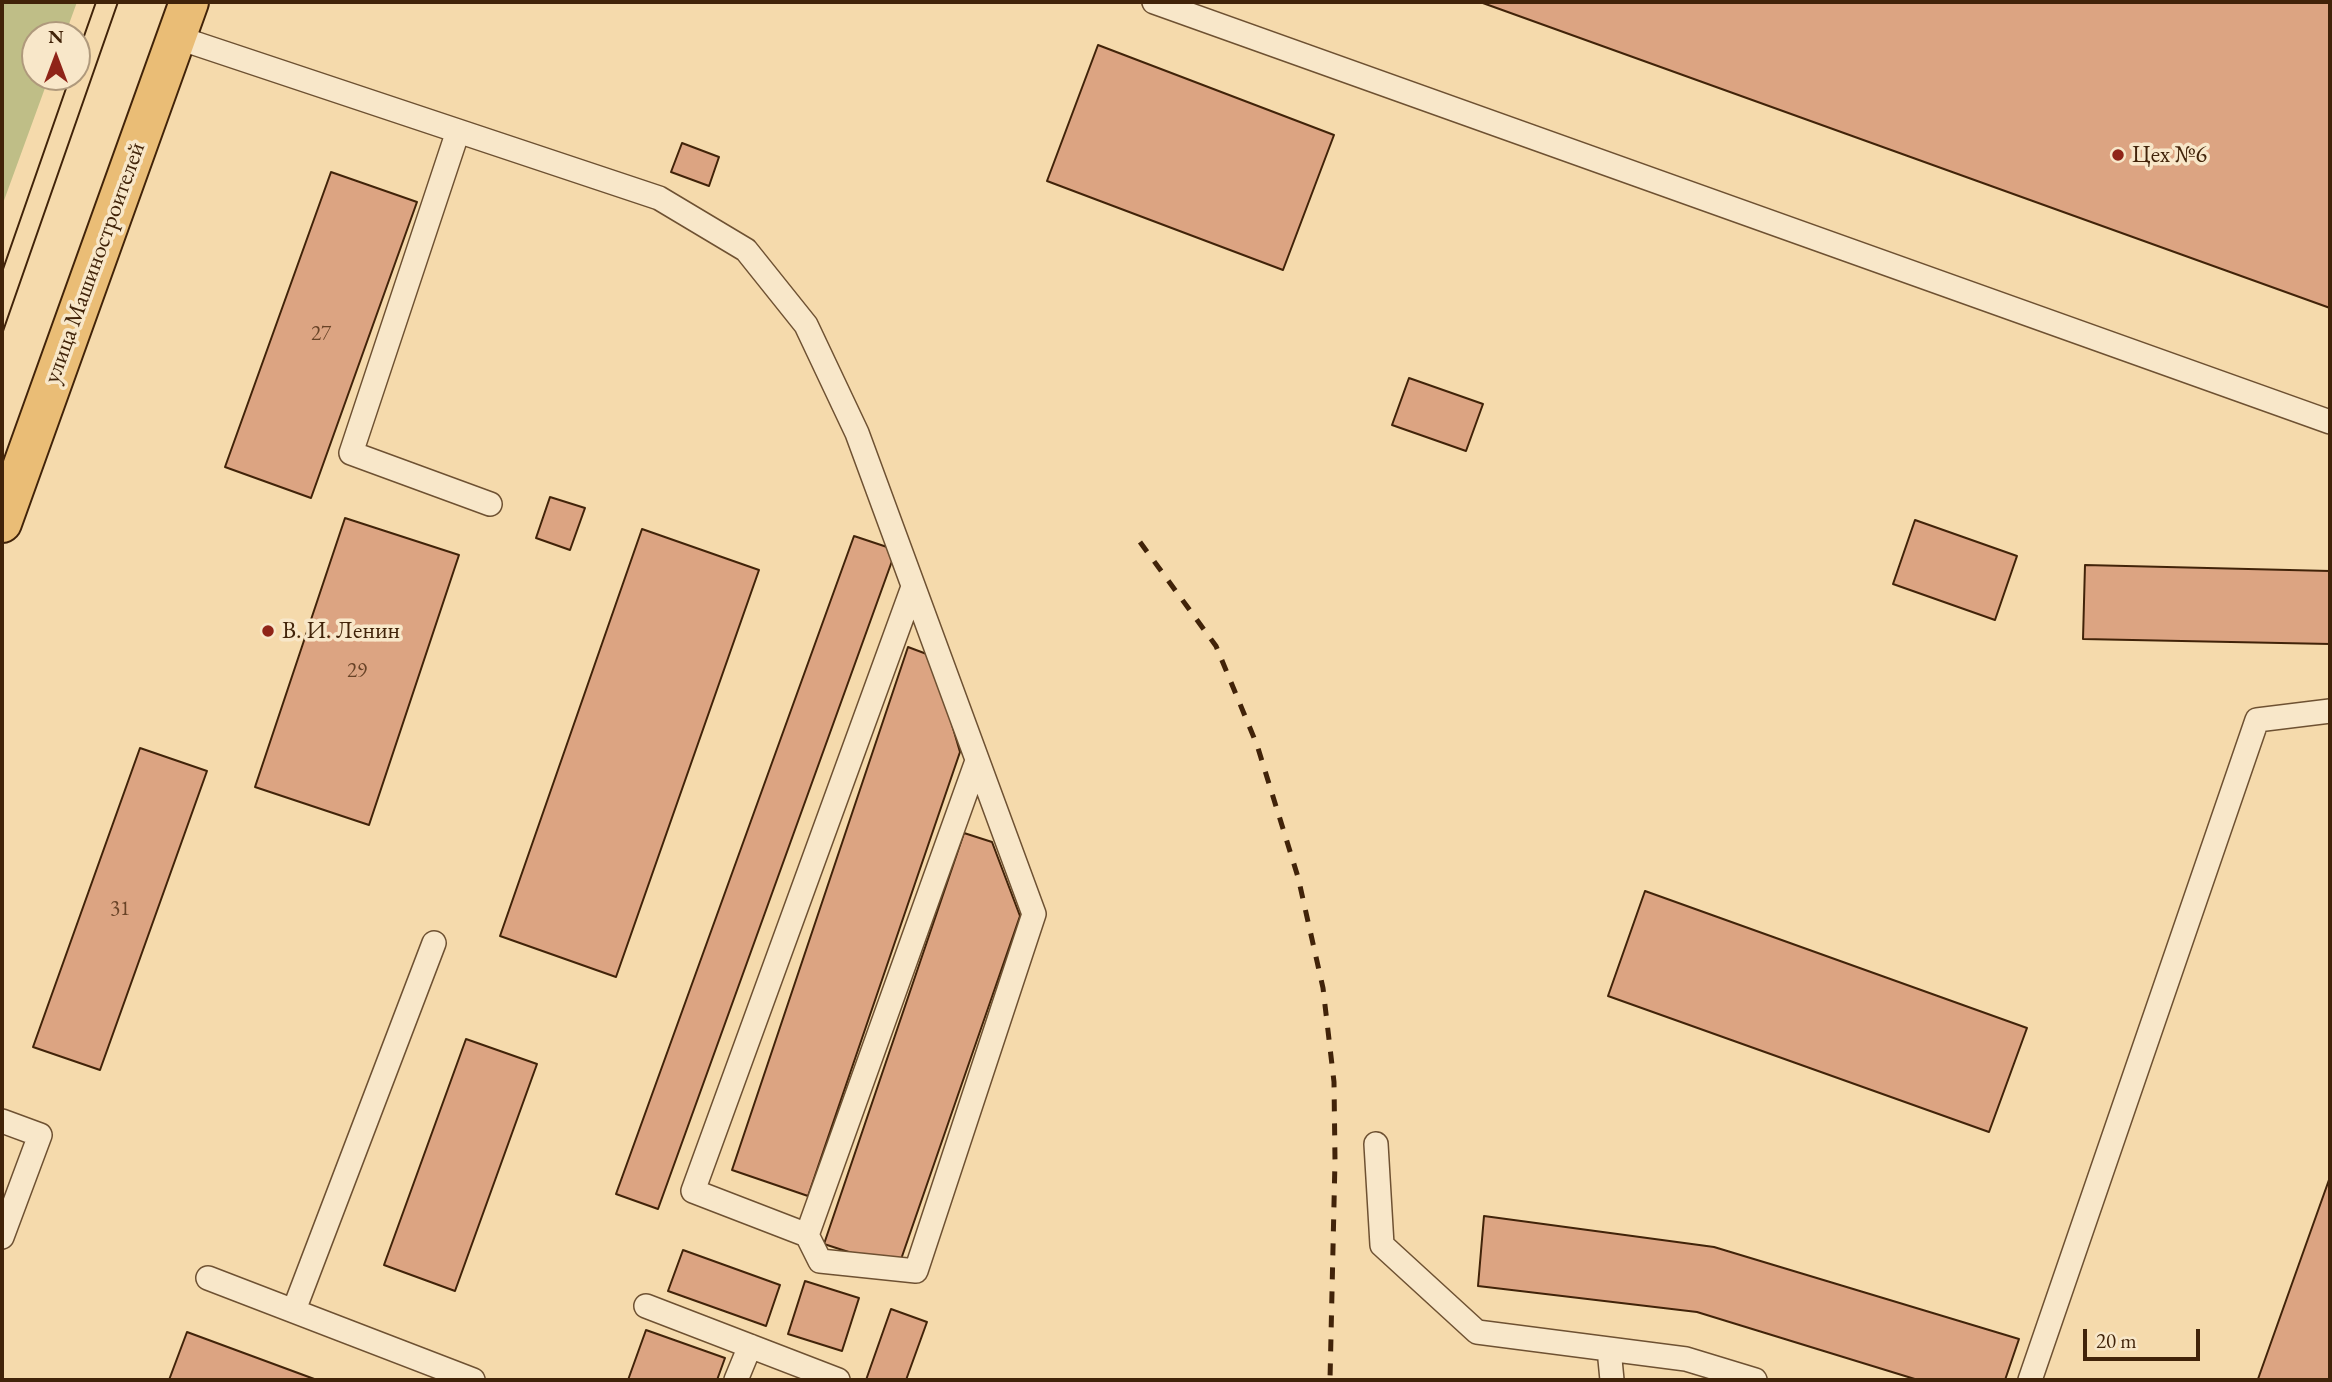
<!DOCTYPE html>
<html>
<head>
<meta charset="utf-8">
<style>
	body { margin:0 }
	#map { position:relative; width:2332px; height:1382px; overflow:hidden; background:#f5daac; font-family:"EB Garamond",serif }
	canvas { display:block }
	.frame { position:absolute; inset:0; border:4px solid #412309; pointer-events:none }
	.north { position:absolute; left:21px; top:21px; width:70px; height:70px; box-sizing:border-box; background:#f8e7c9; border:2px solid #af997c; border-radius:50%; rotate:0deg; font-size:19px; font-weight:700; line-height:28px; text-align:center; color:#412309 }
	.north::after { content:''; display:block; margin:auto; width:24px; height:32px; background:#8f2418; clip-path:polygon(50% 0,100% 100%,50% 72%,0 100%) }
	.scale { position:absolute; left:2083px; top:1329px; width:117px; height:32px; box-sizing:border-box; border:4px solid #412309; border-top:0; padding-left:9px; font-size:21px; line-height:24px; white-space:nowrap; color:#412309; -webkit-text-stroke:5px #f8e7c9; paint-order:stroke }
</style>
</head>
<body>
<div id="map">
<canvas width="2332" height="1382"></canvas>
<div class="frame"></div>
<div class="north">N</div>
<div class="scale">20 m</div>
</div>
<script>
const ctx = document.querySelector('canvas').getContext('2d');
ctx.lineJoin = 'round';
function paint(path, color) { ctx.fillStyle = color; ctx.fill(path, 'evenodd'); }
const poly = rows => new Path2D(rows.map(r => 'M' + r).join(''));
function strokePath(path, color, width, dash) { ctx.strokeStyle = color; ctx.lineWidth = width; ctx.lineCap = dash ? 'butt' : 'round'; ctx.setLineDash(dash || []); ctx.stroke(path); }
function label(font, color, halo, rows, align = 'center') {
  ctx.font = font + ' "EB Garamond",serif'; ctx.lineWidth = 7; ctx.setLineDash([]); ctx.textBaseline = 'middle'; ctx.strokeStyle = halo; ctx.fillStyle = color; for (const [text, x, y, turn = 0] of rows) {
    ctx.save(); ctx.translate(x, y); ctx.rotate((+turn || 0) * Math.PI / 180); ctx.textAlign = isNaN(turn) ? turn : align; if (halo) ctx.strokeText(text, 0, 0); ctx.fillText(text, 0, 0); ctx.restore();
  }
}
const green = poly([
	[2,2,77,2,65,35,35,35,35,77,49,77,2,206]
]);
const building = poly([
	[1480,2,2330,2,2330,308,1480,2],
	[1098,45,1334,135,1283,270,1047,181,1098,45],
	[682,143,719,157,709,186,671,172,682,143],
	[331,172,417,202,311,498,225,467,331,172],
	[1409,378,1483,404,1466,451,1392,425,1409,378],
	[550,497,585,508,570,550,536,538,550,497],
	[345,518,459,555,369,825,255,787,345,518],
	[1915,520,2017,556,1995,620,1893,584,1915,520],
	[642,529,759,570,616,977,500,936,642,529],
	[854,536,896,550,658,1209,616,1194,854,536],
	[2085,565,2330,571,2330,644,2083,639,2085,565],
	[908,647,932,656,960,752,808,1196,732,1170,908,647],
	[140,748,207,771,100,1070,33,1047,140,748],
	[964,833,992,842,1020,916,898,1268,824,1244,964,833],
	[1645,891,2027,1028,1989,1132,1608,996,1645,891],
	[466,1039,537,1064,455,1291,384,1265,466,1039],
	[2330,1177,2330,1380,2258,1380,2258,1379,2330,1177],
	[1484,1216,1714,1247,2019,1339,2005,1380,1918,1380,1697,1312,1478,1286,1484,1216],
	[683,1250,780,1285,766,1326,668,1291,683,1250],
	[805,1281,859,1298,842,1351,788,1334,805,1281],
	[891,1309,927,1322,906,1380,866,1380,891,1309],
	[646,1330,725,1358,717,1380,628,1380,646,1330],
	[187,1332,317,1380,169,1380,187,1332]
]);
const service = poly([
	[1154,2,2330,422],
	[176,37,659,198,746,250,806,325,857,433,1034,914,916,1271,820,1261,807,1235,693,1191,913,587],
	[458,131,351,453,490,504],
	[2,1121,40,1135,2,1237],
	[1376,1144,1382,1245,1477,1332,1686,1359,1755,1380],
	[807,1235,977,761],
	[208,1278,473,1380],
	[646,1306,838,1380],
	[294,1310,434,943],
	[1609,1349,1612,1380],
	[736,1380,750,1346],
	[2030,1380,2257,720,2330,711]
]);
const primary = poly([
	[2,523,189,2]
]);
const tram = poly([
	[77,56,96,2],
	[2,272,70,77],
	[2,334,118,2]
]);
const rail = poly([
	[1140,542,1216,646,1257,745,1298,877,1323,988,1334,1082,1335,1160,1330,1380]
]);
const markers = [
	[2118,155,7,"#8f2418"],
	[268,631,7,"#8f2418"]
];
const numberNames = [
	["27",321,334],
	["29",357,671],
	["31",120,909]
];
const poiNames = [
	["Цех №6",2132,155],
	["В. И. Ленин",282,631]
];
const streetNames = [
	["улица Машиностроителей",95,263,-70]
];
paint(green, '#bfbe87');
paint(building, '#dca482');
strokePath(building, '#412309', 2);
strokePath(service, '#6e5132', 26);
strokePath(primary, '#412309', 42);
strokePath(service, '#f8e7c9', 23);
strokePath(primary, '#eabd76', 38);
strokePath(tram, '#412309', 2);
strokePath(rail, '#412309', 5, [12, 12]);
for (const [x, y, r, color] of markers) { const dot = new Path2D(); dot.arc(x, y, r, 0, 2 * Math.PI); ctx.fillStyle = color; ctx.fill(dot); strokePath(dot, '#f8e7c9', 2.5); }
label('21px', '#684327', null, numberNames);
label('24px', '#412309', '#f8e7c9', poiNames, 'left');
label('24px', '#412309', '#f8e7c9', streetNames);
</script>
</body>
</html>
